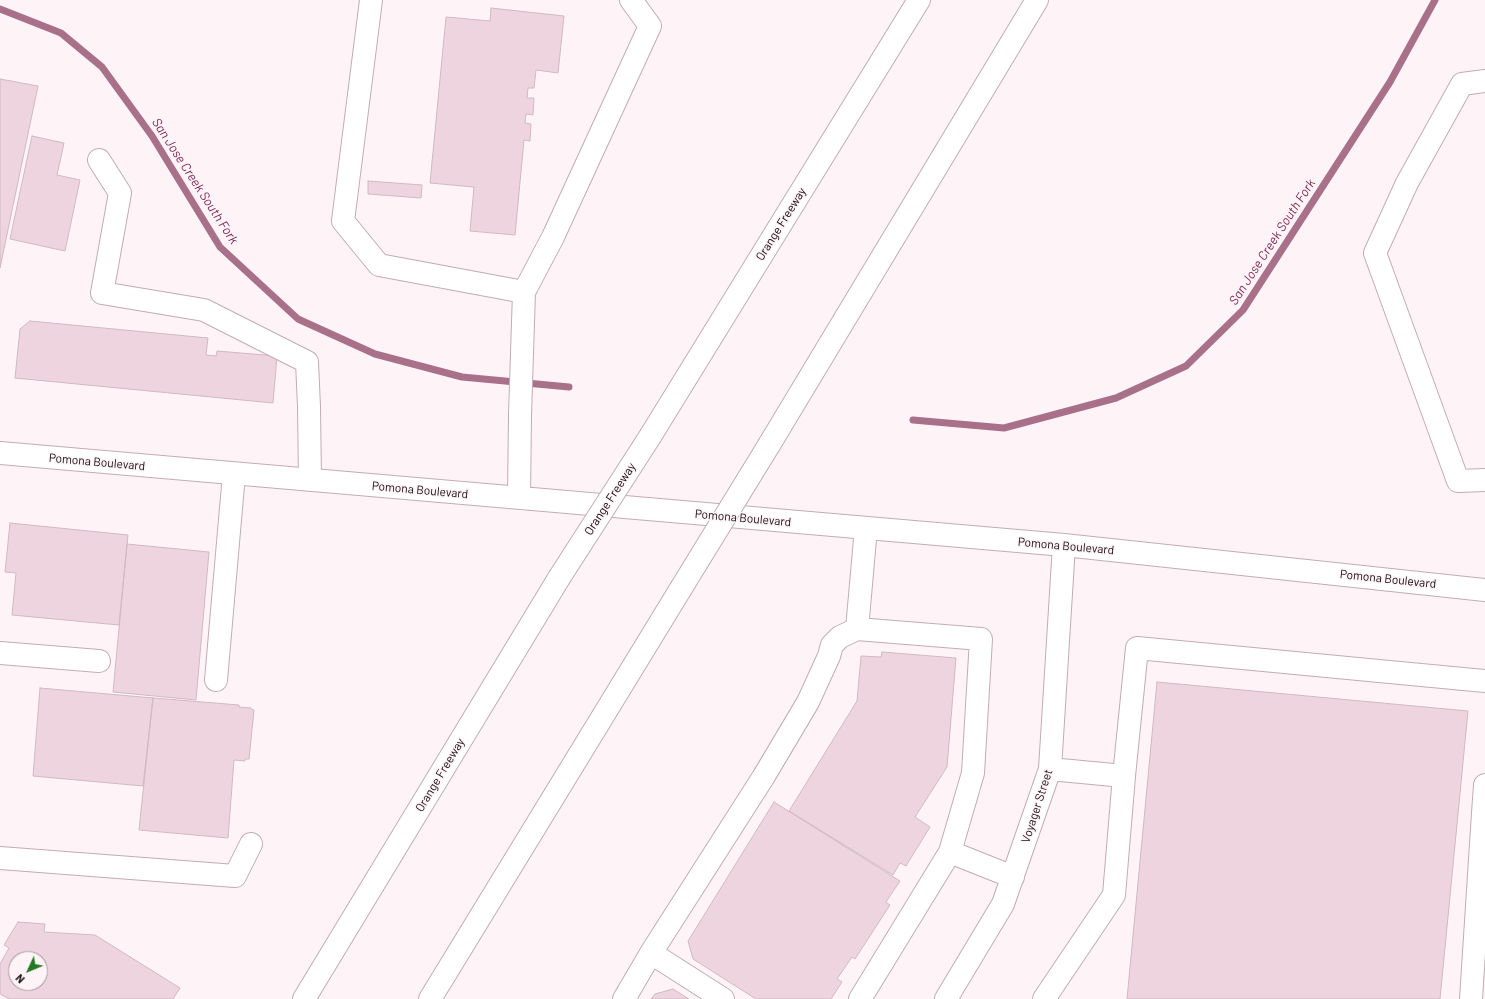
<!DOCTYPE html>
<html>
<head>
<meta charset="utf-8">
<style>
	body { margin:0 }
	#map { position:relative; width:1485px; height:999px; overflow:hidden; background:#fef4f8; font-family:Barlow,sans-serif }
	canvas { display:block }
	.north { position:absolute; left:8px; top:951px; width:40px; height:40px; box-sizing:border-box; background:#fef4f8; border:1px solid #a1989c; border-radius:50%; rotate:226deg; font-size:11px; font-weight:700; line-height:16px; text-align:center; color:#160d11 }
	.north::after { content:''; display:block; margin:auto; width:14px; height:18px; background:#257823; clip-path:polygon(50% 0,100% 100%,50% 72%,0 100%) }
</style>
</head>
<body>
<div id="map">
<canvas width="1485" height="999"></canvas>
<div class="north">N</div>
</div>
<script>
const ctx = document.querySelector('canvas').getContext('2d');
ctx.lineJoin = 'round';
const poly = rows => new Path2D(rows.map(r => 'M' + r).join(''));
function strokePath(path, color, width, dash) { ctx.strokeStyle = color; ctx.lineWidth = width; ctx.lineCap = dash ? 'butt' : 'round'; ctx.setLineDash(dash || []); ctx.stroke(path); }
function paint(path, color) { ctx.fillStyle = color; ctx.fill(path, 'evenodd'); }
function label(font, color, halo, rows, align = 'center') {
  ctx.font = font + ' Barlow,sans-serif'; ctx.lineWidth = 3; ctx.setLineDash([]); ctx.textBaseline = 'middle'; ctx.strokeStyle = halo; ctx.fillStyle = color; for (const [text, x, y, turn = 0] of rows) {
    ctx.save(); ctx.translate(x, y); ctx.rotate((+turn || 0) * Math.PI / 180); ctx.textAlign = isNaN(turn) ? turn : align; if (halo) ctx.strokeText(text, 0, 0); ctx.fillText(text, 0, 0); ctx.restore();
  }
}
const stream = poly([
	[0,9,61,33,102,67,152,136,220,247,298,319,375,354,462,377,569,387],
	[913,420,1004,428,1116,398,1186,366,1243,310,1390,82,1435,0]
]);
const building = poly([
	[491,8,564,16,558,73,536,70,534,88,528,88,527,98,534,98,533,115,526,114,525,123,531,124,530,141,524,140,515,235,470,231,474,187,430,183,446,17,490,21,491,8],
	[0,79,38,86,0,268,0,79],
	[32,136,64,143,57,175,80,180,65,251,10,239,32,136],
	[368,181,422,185,421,198,368,194,368,181],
	[30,321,208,338,206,355,216,356,217,351,277,356,273,403,15,378,20,329,30,321],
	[10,523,128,535,119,625,12,615,16,573,5,572,10,523],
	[127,544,209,552,196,700,113,692,127,544],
	[882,652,956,658,947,767,915,817,930,827,906,866,900,863,893,875,789,811,857,701,861,656,881,657,882,652],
	[1157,682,1468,711,1440,999,1127,999,1157,682],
	[40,688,153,698,143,786,33,776,40,688],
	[153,698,239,705,239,707,251,708,251,709,254,710,249,759,245,759,245,761,234,760,228,838,139,830,153,698],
	[774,802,900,881,886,902,890,905,855,959,852,957,837,979,842,982,831,999,756,999,693,959,688,941,774,802],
	[18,922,45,924,44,932,95,935,180,988,173,999,9,999,0,994,0,964,9,948,4,945,18,922],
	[16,959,40,959,40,983,16,983,16,959],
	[673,989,689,999,651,999,655,994,673,989]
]);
const minor = poly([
	[371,0,343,221,379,265,524,292],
	[1485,81,1462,84,1407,183,1375,253,1458,481,1485,480],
	[99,160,120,193,102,293,204,310,307,362,309,407,310,480],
	[0,453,1064,545,1485,590],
	[519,498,520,415,524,292,553,237,650,26,631,0],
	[0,653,99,661],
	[216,680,234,474],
	[1050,769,1124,776,1137,648,1485,681],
	[1485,785,1483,813,1485,813],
	[950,852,1013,877],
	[0,858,235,876,251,844],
	[651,953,723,999],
	[624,999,651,953,764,776,808,702,829,656,832,645,840,637,857,629],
	[860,999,950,852,973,773,981,639,857,629,866,528],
	[946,999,1003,904,1050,769,1064,545],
	[1044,999,1114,895,1124,776],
	[1471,999,1483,813]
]);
const highway = poly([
	[651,435,919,0],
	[769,445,1037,0],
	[304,999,559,578],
	[430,999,680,590]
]);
const highwayBridge = poly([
	[559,578,651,435],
	[680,590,769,445]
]);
const streetNames = [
	["Orange Freeway",781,224,-58],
	["Pomona Boulevard",97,462,5],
	["Pomona Boulevard",420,490,5],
	["Orange Freeway",610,499,-57],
	["Pomona Boulevard",743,518,5],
	["Pomona Boulevard",1066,546,5],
	["Pomona Boulevard",1388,579,6],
	["Orange Freeway",440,775,-59],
	["Voyager Street",1037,806,-72]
];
const waterNames = [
	["San Jose Creek South Fork",195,181,57],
	["San Jose Creek South Fork",1272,242,-57]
];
strokePath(stream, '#a97089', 7);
paint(building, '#edd4de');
strokePath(building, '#d1b8c1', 1);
strokePath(minor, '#c3abb5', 24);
strokePath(highway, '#c3abb5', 24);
strokePath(minor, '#fff', 22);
strokePath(highway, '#fff', 22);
strokePath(highwayBridge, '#c3abb5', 24, []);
strokePath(highwayBridge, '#fff', 22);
label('12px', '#160d11', '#fef4f8', streetNames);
label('italic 13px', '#812956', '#fef4f8', waterNames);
</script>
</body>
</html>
